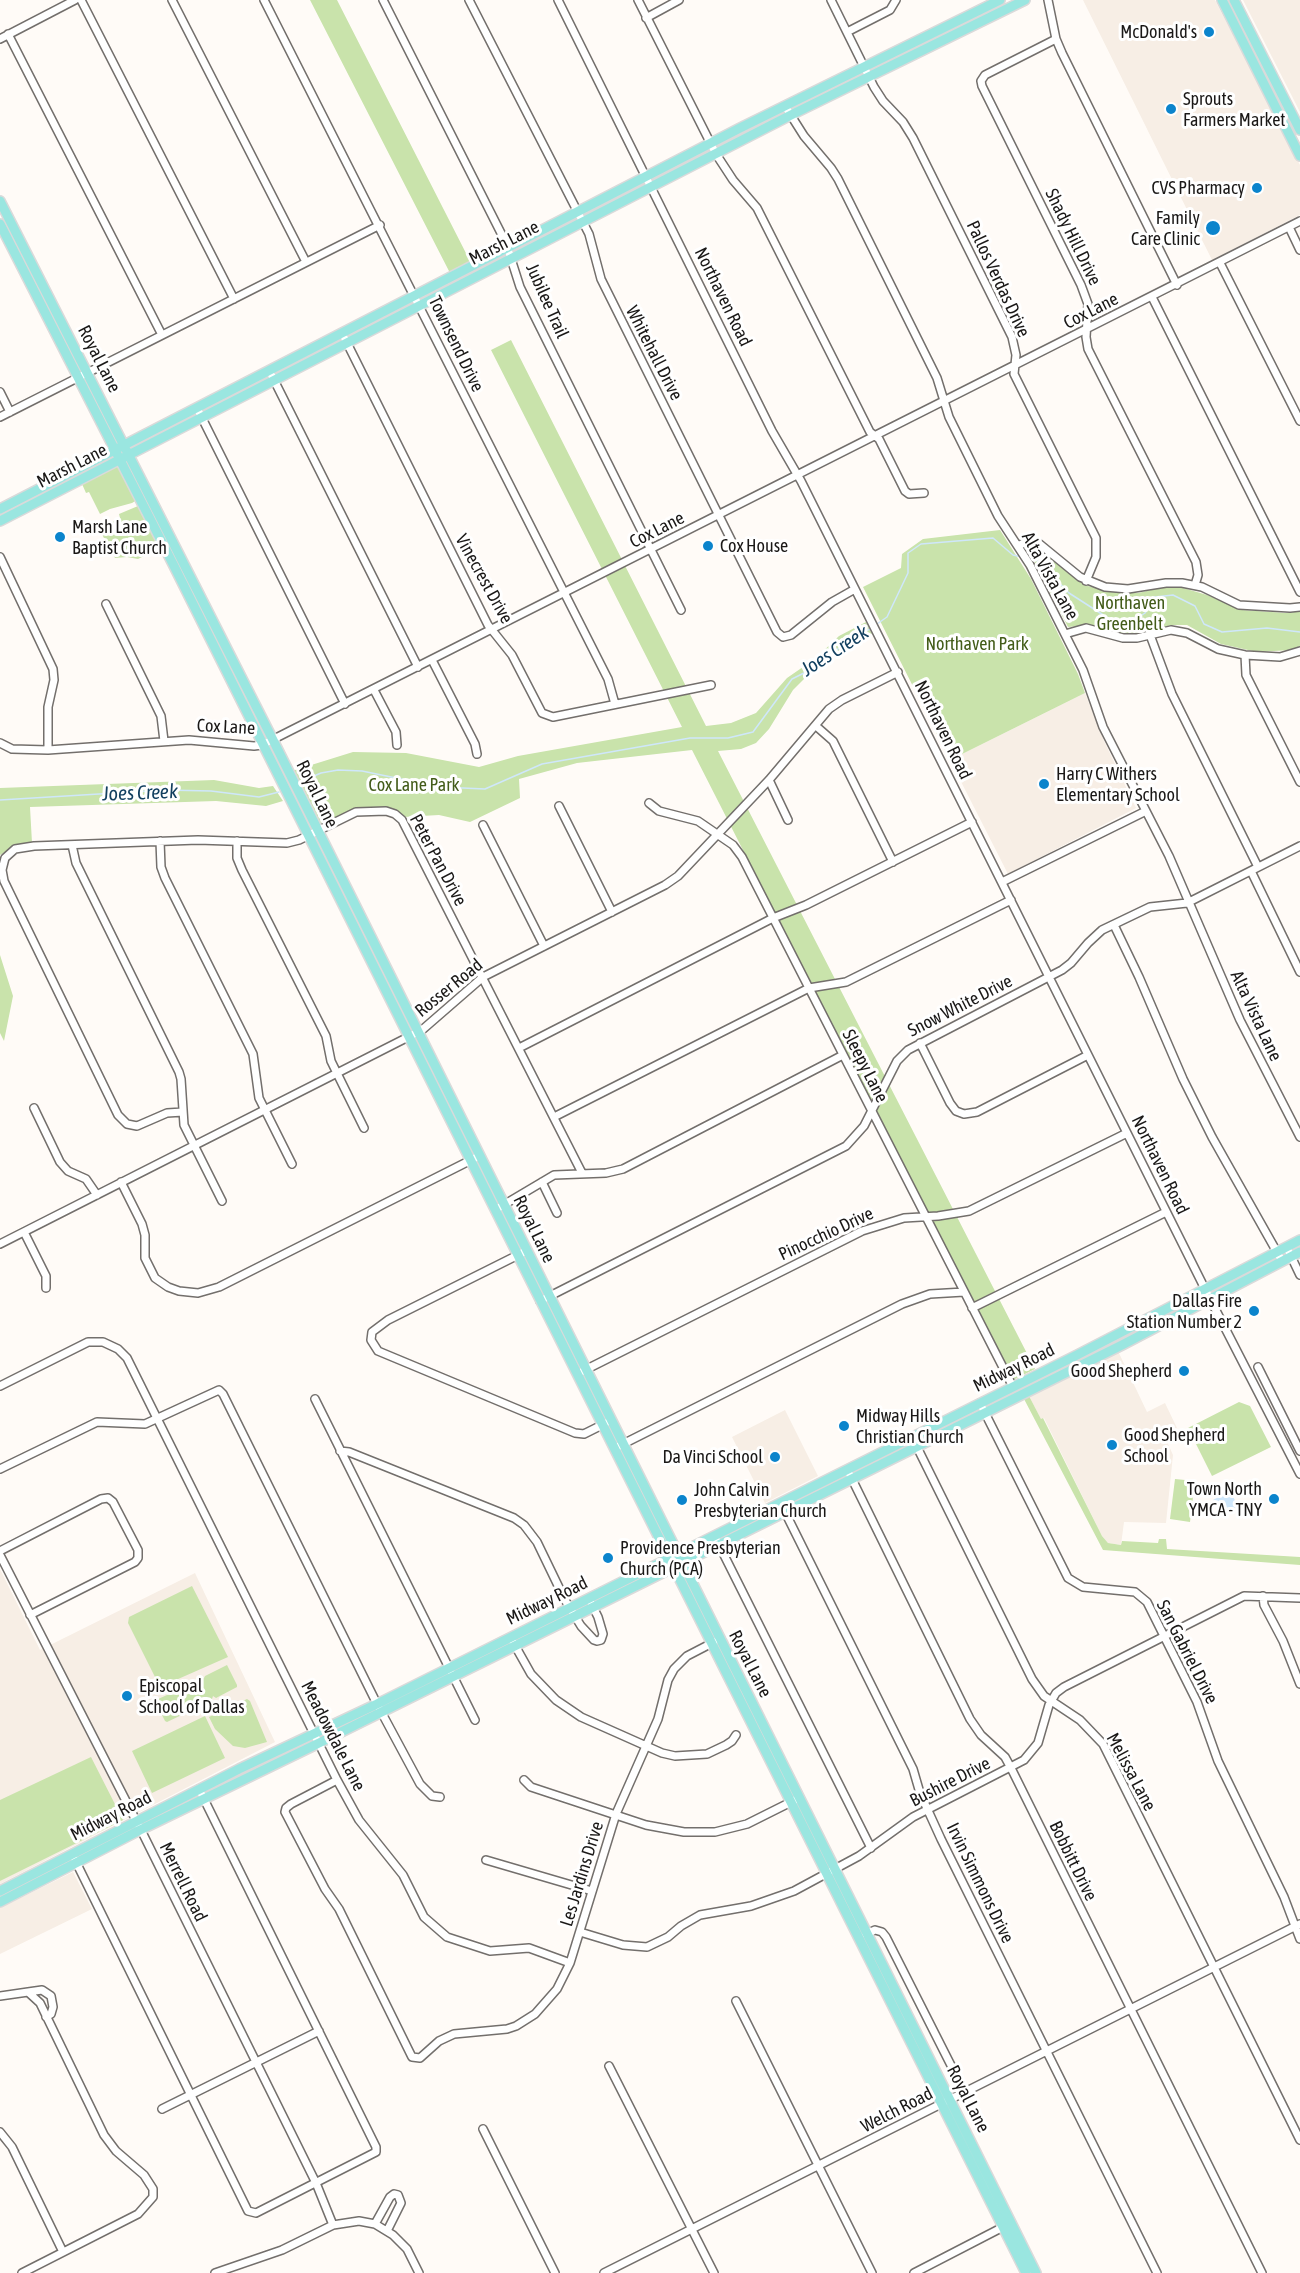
<!DOCTYPE html>
<html>
<head>
<meta charset="utf-8">
<style>
	body { margin:0 }
	canvas { display:block; background:#fffbf7 }
</style>
</head>
<body>
<canvas width="1300" height="2273"></canvas>
<script>
const ctx = document.querySelector('canvas').getContext('2d');
ctx.lineJoin = 'round';
function paint(path, color) { ctx.fillStyle = color; ctx.fill(path, 'evenodd'); }
const poly = rows => new Path2D(rows.map(r => 'M' + r).join(''));
function strokePath(path, color, width, dash) { ctx.strokeStyle = color; ctx.lineWidth = width; ctx.lineCap = dash ? 'butt' : 'round'; ctx.setLineDash(dash || []); ctx.stroke(path); }
function label(font, color, halo, rows, align = 'center') {
  ctx.font = font + ' "Asap Condensed",sans-serif'; ctx.lineWidth = 6; ctx.setLineDash([]); ctx.textBaseline = 'middle'; ctx.strokeStyle = halo; ctx.fillStyle = color; for (const [text, x, y, turn = 0] of rows) {
    ctx.save(); ctx.translate(x, y); ctx.rotate((+turn || 0) * Math.PI / 180); ctx.textAlign = isNaN(turn) ? turn : align; if (halo) ctx.strokeText(text, 0, 0); ctx.fillText(text, 0, 0); ctx.restore();
  }
}
const built = poly([
	[1083,0,1215,0,1300,165,1300,215,1212,260],
	[1243,0,1300,0,1300,112],
	[1085,693,1104,741,1136,808,1008,874,950,760],
	[1118,1351,1147,1412,1165,1403,1177,1428,1164,1435,1173,1455,1166,1523,1124,1522,1121,1545,1108,1543,1102,1536,1044,1418,1041,1419,1029,1396],
	[785,1410,818,1476,765,1503,732,1437],
	[0,1569,40,1650,195,1573,275,1742,0,1884],
	[73,1872,92,1909,0,1954,0,1908]
]);
const green = poly([
	[310,0,337,0,471,263,450,273],
	[511,340,706,726,731,723,756,713,787,678,816,658,839,636,866,622,872,634,854,640,811,672,793,690,769,729,756,743,741,749,718,751,1035,1369,1013,1380,692,750,577,763,519,779,520,798,470,822,439,815,404,817,393,809,380,807,355,808,323,824,317,821,292,771,353,752,406,753,479,767,518,756,682,727,491,350],
	[117,466,119,467,137,500,132,503,110,509,100,514,89,492,86,493,82,484],
	[138,506,160,548,138,559,127,557,115,558,99,529,120,518,119,514],
	[1000,530,1031,579,1078,674,1085,693,950,760,863,587,901,568,902,554,923,539],
	[1038,548,1084,585,1111,592,1138,593,1173,585,1207,595,1242,610,1286,613,1300,611,1300,646,1291,650,1257,652,1221,644,1187,625,1172,625,1131,635,1107,631,1090,625,1068,627,1030,553],
	[214,780,259,788,273,786,283,801,266,806,216,801,30,807,32,843,18,844,0,855,0,788],
	[0,955,13,996,4,1041,0,1033],
	[1029,1396,1041,1419,1043,1418,1102,1536,1108,1543,1121,1545,1122,1541,1158,1543,1159,1539,1166,1539,1167,1549,1300,1557,1300,1565,1103,1550,1024,1399],
	[1239,1402,1250,1406,1271,1447,1212,1476,1188,1428],
	[1175,1479,1195,1481,1190,1522,1170,1519],
	[192,1586,228,1657,160,1687,128,1623,129,1617],
	[227,1665,237,1685,237,1687,216,1698,213,1696,212,1699,192,1710,187,1705,188,1712,167,1722,165,1721,156,1703,156,1700,178,1690,180,1691,181,1688,204,1678,205,1676],
	[247,1699,250,1701,267,1742,245,1748,233,1746,215,1729,209,1717],
	[205,1716,225,1758,152,1793,132,1751],
	[91,1757,123,1820,0,1881,0,1800]
]);
const water = poly([
	[1230,1491,1238,1506,1221,1515,1213,1500]
]);
const stream = poly([
	[1030,559,1038,561,1069,593,1111,620,1130,623,1145,613,1155,597,1173,595,1195,606,1204,624,1222,632,1267,628,1300,632],
	[877,624,887,617,908,573,908,553,921,544,993,538,1013,555,1022,557],
	[300,782,321,773,338,770,362,771,440,787,485,789,542,764,690,738,728,738,753,732,792,679,814,668,853,637,870,629],
	[0,800,165,790,211,791,259,797,279,792]
]);
const minor = poly([
	[81,0,234,299],
	[172,0,306,262],
	[264,0,608,679,615,704],
	[383,0,506,243,520,287,681,610],
	[469,0,589,234,601,279,777,632,783,637,791,635,832,602,855,589],
	[558,0,772,431,801,481,1205,1289,1300,1474],
	[638,0,716,154,733,180,757,208,870,432,879,439,905,491,909,494,924,493],
	[831,0,874,87,883,101,903,122,913,138,1012,337,1016,355,1014,374,1096,538,1096,557,1086,581],
	[1048,0,1056,39,1062,53,1177,285],
	[646,18,679,0],
	[847,32,890,10,896,0],
	[8,34,162,335],
	[0,39,75,0],
	[1056,39,985,75,981,81,982,86,1081,285,1088,304,1086,337,1088,349,1196,562,1198,575,1195,585],
	[785,106,804,136,831,168,838,179,937,378,949,417,998,516,1030,565,1083,670,1103,727,1169,856,1240,1020,1300,1137],
	[1289,227,1300,250],
	[1220,263,1300,421],
	[1152,297,1300,592],
	[345,339,488,625,512,655,542,713,553,717,711,685],
	[272,376,418,667],
	[0,392,10,412],
	[197,408,345,704],
	[0,417,380,225],
	[1018,546,1030,540,1036,541,1080,577,1105,587,1128,589,1166,583,1182,583,1202,587,1239,605,1290,608,1300,607],
	[0,557,53,669,54,680,48,707,48,750],
	[106,604,161,716,164,741],
	[1065,634,1086,628,1123,638,1137,638,1171,630,1187,633,1218,649,1245,655,1280,657,1300,651],
	[1150,635,1172,694,1258,867],
	[1245,655,1246,675,1300,782],
	[432,660,475,744,477,754],
	[374,690,396,732,397,745],
	[816,726,833,741,893,862],
	[0,743,12,749,48,750,189,740,254,746,262,745,1300,221],
	[769,780,788,820],
	[649,803,659,811,698,821,733,845,742,857,1013,1387],
	[559,806,612,912],
	[483,825,544,946],
	[160,841,161,867,165,878,253,1054,259,1098,292,1164],
	[237,841,237,858,242,870,326,1036,331,1061,364,1128],
	[72,845,76,863,179,1072,181,1079,184,1125,222,1201],
	[1251,871,1300,972],
	[1002,882,1146,811],
	[1114,925,1139,977,1183,1079,1212,1137,1282,1261],
	[920,1043,950,1103,956,1111,964,1114,977,1112,1088,1055],
	[519,1048,773,918,806,905,972,822],
	[34,1108,60,1162,68,1171,86,1179,97,1195],
	[183,1112,167,1113,137,1126,127,1124,118,1115,4,881,2,870,5,858,15,849,34,846,198,840,287,843,299,840,356,812,386,811,395,814,402,820,582,1173],
	[554,1117,809,988,846,982,1011,900],
	[121,1182,142,1224,145,1235,145,1258,155,1278,168,1287,179,1291,198,1293,219,1287,479,1156],
	[542,1182,557,1213],
	[495,1210,554,1175,606,1173,623,1169,843,1055],
	[24,1232,46,1276,46,1288],
	[0,1244,422,1030,483,977,665,885,678,876,769,780,829,709,842,700,898,672],
	[526,1251,388,1320,372,1332,371,1340,378,1351,575,1433,584,1434,606,1423],
	[1289,1252,1300,1275],
	[540,1301,846,1146,864,1126,897,1061,908,1050,1062,970,1071,963,1088,943,1102,930,1150,907,1187,903,1300,846],
	[972,1308,1166,1212],
	[1258,1367,1300,1451],
	[583,1371,862,1231,904,1218,938,1216,969,1211,1127,1133],
	[0,1386,88,1342,103,1342,118,1349,127,1358,337,1780,359,1820,403,1875,424,1917,447,1937,490,1951,529,1948,570,1963],
	[315,1399,475,1720],
	[980,1403,1068,1578,1083,1587,1135,1592,1147,1602,1197,1702,1218,1761,1284,1897,1300,1939],
	[912,1437,1032,1679,1044,1696,1080,1720,1103,1744,1300,2140],
	[619,1446,902,1304,930,1294,964,1292],
	[340,1451,349,1452,514,1518,524,1525,537,1542,565,1600,581,1626,594,1640,597,1641,601,1640,603,1634,598,1617,591,1603],
	[0,1469,97,1422,145,1424,219,1390,223,1394,377,1704,420,1784,432,1796,440,1797],
	[850,1475,970,1719,981,1735,1005,1757,1011,1768,1262,2273],
	[783,1508,913,1769,920,1793,941,1839,1157,2273],
	[717,1541,871,1848],
	[0,1551,101,1499,108,1498,113,1502,138,1550,138,1558,135,1562,30,1615],
	[0,1555,144,1836,316,2183,333,2225],
	[1263,1596,1264,1605,1283,1641,1300,1684],
	[513,1642,531,1674,556,1700,581,1717,662,1753,675,1756,707,1754,726,1745,732,1741,736,1735],
	[337,1780,291,1804,286,1808,285,1812,325,1889,339,1909,412,2057,420,2058,439,2041,454,2034,507,2029,516,2026,535,2014,557,1989,570,1963,616,1814,658,1719,668,1680,674,1669,687,1656,714,1642],
	[524,1780,531,1787,646,1825,684,1832,715,1832,747,1824,799,1798],
	[75,1860,248,2211,256,2213,376,2152,376,2147,199,1789],
	[486,1860,592,1891],
	[580,1932,623,1945,647,1947,668,1937,681,1926,700,1915,751,1906,794,1891,859,1856,913,1817,1024,1760,1038,1743,1049,1705,1056,1693,1064,1687,1244,1596,1300,1598],
	[866,1934,875,1930,882,1932,886,1937,965,2093],
	[28,1992,42,1990,51,1996,53,2007,51,2014,46,2017],
	[0,1996,28,1992,40,2003,104,2135,116,2151,144,2175,153,2189,153,2197,138,2214,22,2273],
	[736,2001,872,2273],
	[609,2066,714,2273],
	[162,2109,319,2031],
	[483,2129,555,2273],
	[0,2132,12,2147,63,2252],
	[375,2224,390,2197,394,2194,398,2195,401,2203,387,2231],
	[215,2273,282,2250,333,2225,359,2221,375,2224,393,2235,407,2249,419,2273],
	[604,2273,1300,1924],
	[914,2273,1005,2226]
]);
const major = poly([
	[1222,0,1300,156],
	[1234,0,1300,130],
	[0,201,273,740,1036,2273],
	[0,224,173,564,1026,2273],
	[0,509,740,128,1000,0],
	[0,521,791,115,1025,0],
	[0,1891,239,1769,377,1704,1077,1355,1300,1240],
	[0,1902,140,1830,319,1743,1122,1345,1300,1252]
]);
const markers = [
	[1209,32,6,"#0b84cc"],
	[1171,109,6,"#0b84cc"],
	[1257,188,6,"#0b84cc"],
	[1213,228,8,"#0b84cc"],
	[60,537,6,"#0b84cc"],
	[708,546,6,"#0b84cc"],
	[1044,784,6,"#0b84cc"],
	[1254,1311,6,"#0b84cc"],
	[1184,1371,6,"#0b84cc"],
	[844,1426,6,"#0b84cc"],
	[1112,1445,6,"#0b84cc"],
	[775,1457,6,"#0b84cc"],
	[1274,1499,6,"#0b84cc"],
	[682,1500,6,"#0b84cc"],
	[608,1558,6,"#0b84cc"],
	[127,1696,6,"#0b84cc"]
];
const poiNames = [
	["McDonald's",1197,32,"right"],
	["Sprouts",1183,99],
	["Farmers Market",1183,120],
	["CVS Pharmacy",1245,188,"right"],
	["Family",1200,218,"right"],
	["Care Clinic",1200,239,"right"],
	["Marsh Lane",72,527],
	["Baptist Church",72,548],
	["Cox House",720,546],
	["Harry C Withers",1056,774],
	["Elementary School",1056,795],
	["Dallas Fire",1242,1301,"right"],
	["Station Number 2",1242,1322,"right"],
	["Good Shepherd",1172,1371,"right"],
	["Midway Hills",856,1416],
	["Christian Church",856,1437],
	["Good Shepherd",1124,1435],
	["School",1124,1456],
	["Da Vinci School",763,1457,"right"],
	["Town North",1262,1489,"right"],
	["YMCA - TNY",1262,1510,"right"],
	["John Calvin",694,1490],
	["Presbyterian Church",694,1511],
	["Providence Presbyterian",620,1548],
	["Church (PCA)",620,1569],
	["Episcopal",139,1686],
	["School of Dallas",139,1707]
];
const streetNames = [
	["Shady Hill Drive",1073,237,64],
	["Marsh Lane",504,243,-27],
	["Pallos Verdas Drive",998,279,65],
	["Northaven Road",723,297,64],
	["Jubilee Trail",547,301,66],
	["Cox Lane",1091,311,-27],
	["Townsend Drive",456,344,64],
	["Whitehall Drive",654,353,63],
	["Royal Lane",99,359,63],
	["Marsh Lane",72,466,-27],
	["Cox Lane",657,530,-27],
	["Alta Vista Lane",1050,576,61],
	["Vinecrest Drive",484,579,61],
	["Cox Lane",226,727,3],
	["Northaven Road",943,730,64],
	["Royal Lane",317,794,64],
	["Peter Pan Drive",438,860,62],
	["Rosser Road",449,988,-39],
	["Snow White Drive",960,1006,-27],
	["Alta Vista Lane",1256,1016,65],
	["Sleepy Lane",865,1066,63],
	["Northaven Road",1160,1165,64],
	["Royal Lane",534,1229,64],
	["Pinocchio Drive",826,1234,-25],
	["Midway Road",1014,1368,-26],
	["Midway Road",547,1601,-26],
	["San Gabriel Drive",1187,1652,63],
	["Royal Lane",750,1664,63],
	["Meadowdale Lane",333,1736,63],
	["Melissa Lane",1131,1772,62],
	["Bushire Drive",950,1782,-27],
	["Midway Road",111,1816,-27],
	["Bobbitt Drive",1073,1861,64],
	["Les Jardins Drive",582,1874,-73],
	["Merrell Road",183,1882,64],
	["Irvin Simmons Drive",980,1883,64],
	["Royal Lane",968,2099,63],
	["Welch Road",897,2110,-27]
];
const parkNames = [
	["Northaven",1130,603],
	["Greenbelt",1130,624],
	["Northaven Park",977,644],
	["Cox Lane Park",414,785]
];
const waterNames = [
	["Joes Creek",835,651,-33],
	["Joes Creek",140,793,-2]
];
paint(built, '#f7eee5');
paint(green, '#c9e3ab');
paint(water, '#cfe7fb');
strokePath(stream, '#cfe7fb', 1.5);
strokePath(minor, '#736f6c', 10);
strokePath(major, '#dadada', 12);
strokePath(minor, '#fff', 7);
strokePath(major, '#9ae6e0', 9);
for (const [x, y, r, color] of markers) { const dot = new Path2D(); dot.arc(x, y, r, 0, 2 * Math.PI); ctx.fillStyle = color; ctx.fill(dot); strokePath(dot, '#fff', 2); }
label('18px', '#1a1817', '#fff', poiNames, 'left');
label('18px', '#1a1817', '#fff', streetNames);
label('18px', '#435c19', '#fff', parkNames);
label('italic 20px', '#134060', '#fff', waterNames);
</script>
</body>
</html>
